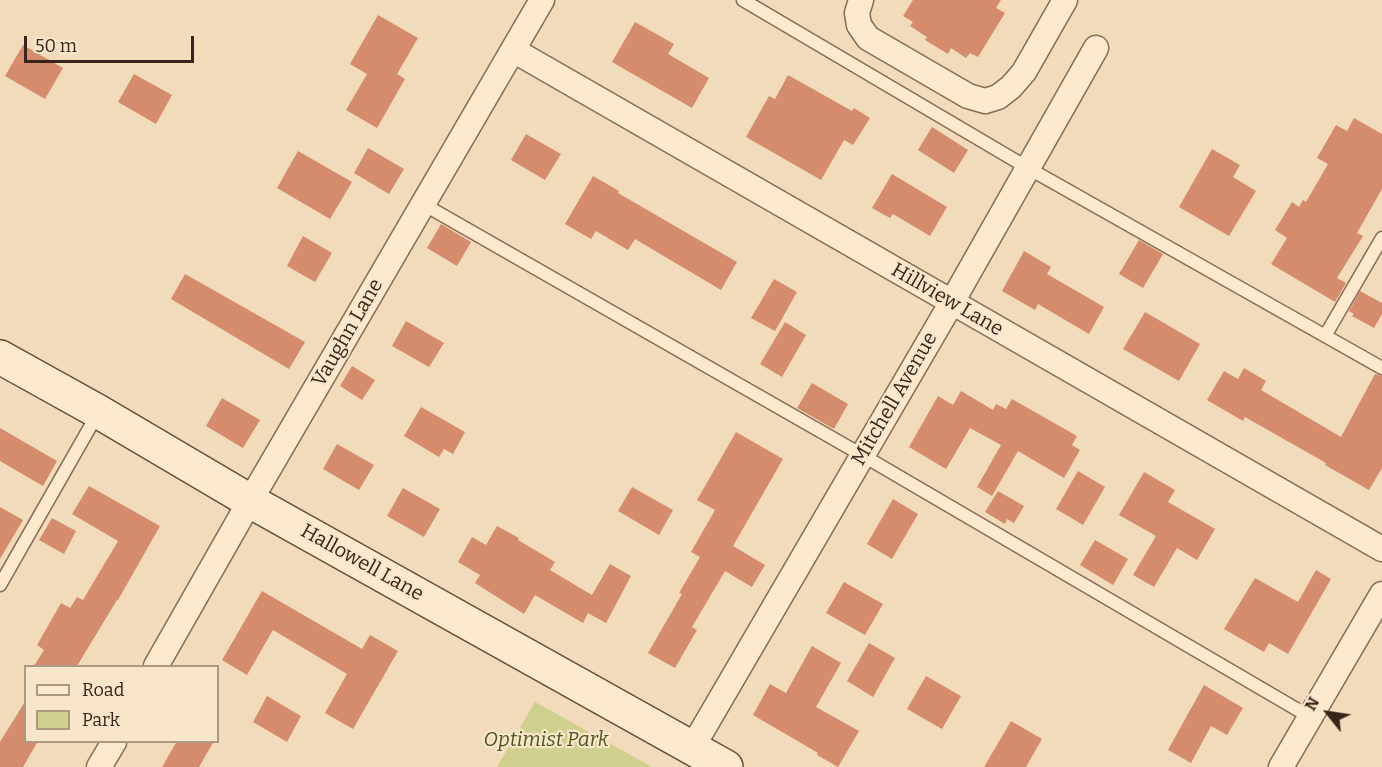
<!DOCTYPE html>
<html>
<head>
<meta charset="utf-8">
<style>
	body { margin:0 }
	#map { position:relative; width:1382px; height:767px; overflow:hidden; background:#f2dbbb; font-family:Bitter,serif }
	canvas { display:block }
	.legend { position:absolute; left:24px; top:665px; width:195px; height:78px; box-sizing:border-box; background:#f8e6cb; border:2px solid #ab9984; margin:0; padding:8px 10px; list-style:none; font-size:18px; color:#38251a }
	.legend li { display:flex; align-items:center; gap:12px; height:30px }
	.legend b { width:30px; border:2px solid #ab9984 }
	.north { position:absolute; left:1298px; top:683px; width:60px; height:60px; -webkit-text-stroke:4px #f8e6cb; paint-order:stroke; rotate:300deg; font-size:16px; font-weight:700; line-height:24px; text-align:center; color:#38251a }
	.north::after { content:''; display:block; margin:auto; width:21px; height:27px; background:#38251a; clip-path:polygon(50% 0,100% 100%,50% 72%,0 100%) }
	.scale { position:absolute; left:24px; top:36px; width:170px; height:27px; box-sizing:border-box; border:3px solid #38251a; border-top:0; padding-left:8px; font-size:18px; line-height:21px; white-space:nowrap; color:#38251a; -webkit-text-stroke:4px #f8e6cb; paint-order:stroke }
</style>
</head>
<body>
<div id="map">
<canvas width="1382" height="767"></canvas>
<ul class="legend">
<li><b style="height:8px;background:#fce9ce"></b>Road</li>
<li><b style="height:16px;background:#d0d08e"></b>Park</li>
</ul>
<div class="north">N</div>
<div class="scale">50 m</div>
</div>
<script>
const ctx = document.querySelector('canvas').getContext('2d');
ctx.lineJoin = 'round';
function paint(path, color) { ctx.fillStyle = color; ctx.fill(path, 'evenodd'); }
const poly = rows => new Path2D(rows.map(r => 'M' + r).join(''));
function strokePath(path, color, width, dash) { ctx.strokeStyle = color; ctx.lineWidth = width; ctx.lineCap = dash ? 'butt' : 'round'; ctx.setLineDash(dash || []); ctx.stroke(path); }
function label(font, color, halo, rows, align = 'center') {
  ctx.font = font + ' Bitter,serif'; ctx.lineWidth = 4.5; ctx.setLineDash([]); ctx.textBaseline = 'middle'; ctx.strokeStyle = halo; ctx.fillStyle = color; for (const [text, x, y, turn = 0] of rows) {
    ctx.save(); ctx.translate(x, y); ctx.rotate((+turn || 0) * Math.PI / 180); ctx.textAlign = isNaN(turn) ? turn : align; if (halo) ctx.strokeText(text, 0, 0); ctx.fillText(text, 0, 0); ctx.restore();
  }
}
const green = poly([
	[535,702,652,767,497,767]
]);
const building = poly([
	[913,0,1001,0,996,8,1005,13,978,57,970,53,966,58,951,48,948,54,925,40,927,37,910,26,913,22,903,16],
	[378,15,418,38,397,74,405,79,377,128,346,110,367,74,350,64],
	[635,22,674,44,668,54,709,78,692,108,612,62],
	[23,45,63,68,45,99,5,76],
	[134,74,172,95,156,124,118,102],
	[788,75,852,111,854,108,870,118,853,145,844,140,821,180,746,137,769,96,775,99],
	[1354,118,1382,134,1382,189,1357,233,1363,236,1337,278,1346,283,1335,302,1271,264,1287,238,1275,230,1292,202,1299,207,1303,200,1306,202,1328,164,1317,158,1336,125,1347,131],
	[932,127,968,150,954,173,918,150],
	[526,134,561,154,545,180,511,160],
	[368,148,404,169,389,194,354,173],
	[1212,149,1240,165,1233,177,1256,191,1229,236,1179,207],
	[298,151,352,182,330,219,277,188],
	[892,174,947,207,930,236,893,214,890,218,872,208],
	[593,176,619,191,618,193,737,262,721,290,635,239,628,250,596,231,591,239,565,224],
	[441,224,471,242,457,266,427,248],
	[303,236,332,253,315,282,287,266],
	[1139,240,1163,254,1143,288,1119,274],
	[1024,251,1051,267,1047,274,1104,307,1089,334,1038,304,1035,310,1002,291],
	[185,274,305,342,289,369,171,299],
	[774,279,797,292,775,331,751,318],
	[1360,291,1382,303,1382,314,1374,328,1352,316,1354,314,1349,311],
	[1145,312,1200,344,1179,381,1123,349],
	[406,321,444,343,429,367,392,346],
	[785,322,806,335,782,377,760,364],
	[352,366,375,380,362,400,340,386],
	[1244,368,1266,381,1261,390,1341,437,1375,374,1382,376,1382,468,1369,490,1325,465,1326,463,1245,417,1243,421,1207,400,1224,371,1238,379],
	[812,383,848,404,834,429,797,408],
	[961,391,993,410,996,404,1006,409,1012,399,1077,436,1072,445,1080,450,1064,478,1018,451,992,496,977,487,1001,445,970,428,946,469,909,447,938,396,953,405],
	[222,398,260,420,243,448,206,426],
	[421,407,465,432,453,454,444,449,439,457,404,436],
	[0,428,57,461,43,486,0,461],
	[736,432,783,459,733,546,765,565,752,587,725,571,692,627,697,630,675,668,648,653,682,594,679,593,700,557,691,552,715,510,697,500],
	[337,444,374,465,359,490,323,469],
	[1078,471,1105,487,1083,525,1056,509],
	[1144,472,1175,490,1168,502,1215,529,1197,560,1177,548,1154,587,1133,575,1156,536,1119,515],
	[89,486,160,526,118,600,117,600,77,666,34,666,44,650,37,645,61,603,70,608,77,597,83,600,118,541,72,514],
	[632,487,673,510,659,535,618,511],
	[403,488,440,509,424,537,387,516],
	[998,491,1024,506,1014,523,1007,519,1005,524,985,512],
	[893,499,918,514,892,559,867,544],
	[0,507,23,520,0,559],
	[52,518,76,531,64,554,39,540],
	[497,526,519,538,518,540,555,562,550,570,592,595,610,564,631,576,606,623,588,613,583,623,535,595,524,614,475,583,480,575,458,562,472,537,486,545],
	[1095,540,1128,559,1113,585,1080,565],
	[1316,570,1331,579,1288,654,1269,643,1264,652,1224,629,1255,578,1298,602],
	[844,582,883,604,865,635,826,613],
	[262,591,362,649,370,635,398,651,353,729,325,713,347,674,273,630,247,675,222,660],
	[869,643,895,658,873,697,847,681],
	[812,646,841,663,816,707,859,731,838,767,817,755,818,753,753,715,770,684,786,693],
	[926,676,961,696,942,729,907,709],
	[1204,685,1243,708,1227,735,1211,726,1191,763,1168,750],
	[267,696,301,716,287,742,253,722],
	[26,700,26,741,38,741,23,767,0,767,0,742],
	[1011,721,1042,739,1026,767,984,767],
	[177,741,214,741,199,767,162,767]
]);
const lane = poly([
	[743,0,1028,168,1382,368],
	[423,204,862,455,1310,717],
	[1325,336,1382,238],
	[0,585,98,413]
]);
const street = poly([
	[861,0,857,13,859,25,868,38,968,96,985,101,998,97,1011,87,1024,72,1065,0],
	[513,50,1382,549],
	[156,666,250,501,542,0],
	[692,748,952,302,1096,48],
	[99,767,114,742],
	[1281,767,1382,594]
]);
const secondary = poly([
	[0,357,99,412,250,501,726,767]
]);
const streetNames = [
	["Hillview Lane",947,300,30],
	["Vaughn Lane",348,333,-60],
	["Mitchell Avenue",895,399,-60],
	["Hallowell Lane",362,563,29]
];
const parkNames = [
	["Optimist Park",546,740]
];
paint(green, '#d0d08e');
paint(building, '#d48c6d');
strokePath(lane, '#8a6a53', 15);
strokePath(street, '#8a6a53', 27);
strokePath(secondary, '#6b4b37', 36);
strokePath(lane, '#fce9ce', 12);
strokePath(street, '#fce9ce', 24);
strokePath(secondary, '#fce9ce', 33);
label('20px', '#38251a', '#f8e6cb', streetNames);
label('italic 20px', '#4e561e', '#f8e6cb', parkNames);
</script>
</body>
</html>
